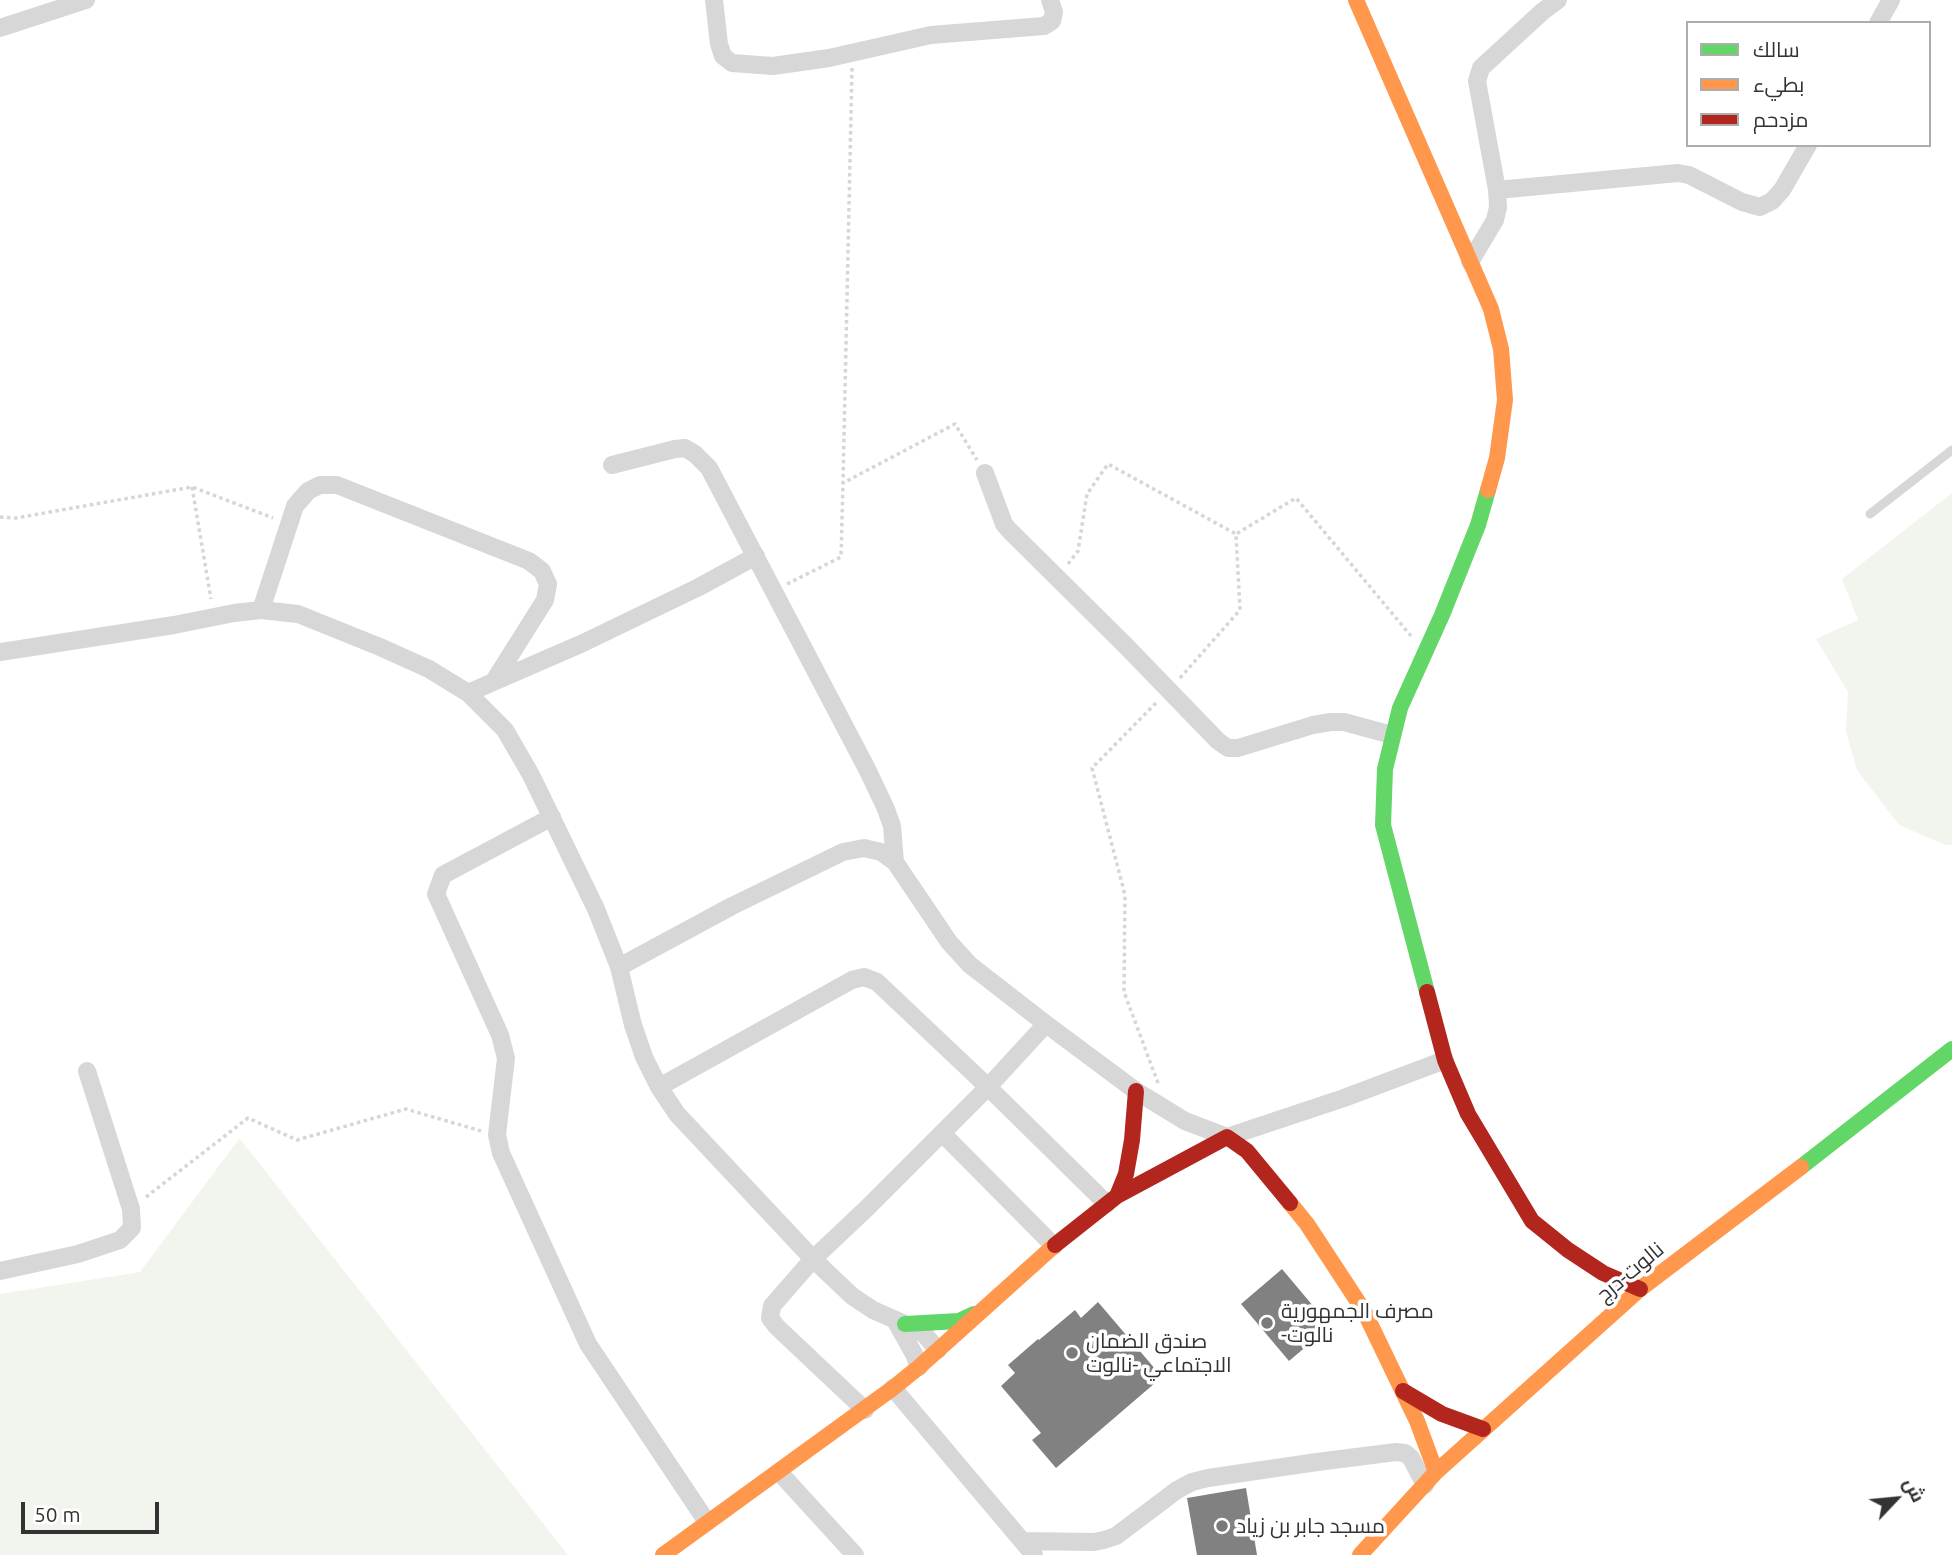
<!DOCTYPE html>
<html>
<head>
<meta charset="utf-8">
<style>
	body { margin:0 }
	#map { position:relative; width:1952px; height:1555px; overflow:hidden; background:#fff; font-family:Ubuntu,Cairo,sans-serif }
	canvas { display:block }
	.legend { position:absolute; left:1686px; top:21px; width:245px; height:126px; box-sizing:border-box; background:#fff; border:2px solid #adadad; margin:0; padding:9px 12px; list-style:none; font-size:21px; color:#333 }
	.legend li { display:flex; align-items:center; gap:14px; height:35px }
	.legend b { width:35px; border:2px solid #adadad }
	.north { position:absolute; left:1861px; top:1464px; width:70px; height:70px; -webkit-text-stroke:5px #fff; paint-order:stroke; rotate:64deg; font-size:19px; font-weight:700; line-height:28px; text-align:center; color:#333 }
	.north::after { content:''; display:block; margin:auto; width:24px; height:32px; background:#333; clip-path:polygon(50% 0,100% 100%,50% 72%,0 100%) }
	.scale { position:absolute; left:21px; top:1502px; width:138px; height:32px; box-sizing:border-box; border:4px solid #333; border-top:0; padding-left:9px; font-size:21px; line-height:24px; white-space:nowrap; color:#333; -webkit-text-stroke:5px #fff; paint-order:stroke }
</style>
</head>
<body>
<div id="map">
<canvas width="1952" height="1555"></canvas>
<ul class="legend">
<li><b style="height:9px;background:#63d668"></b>سالك</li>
<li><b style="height:9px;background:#ff974d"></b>بطيء</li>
<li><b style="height:9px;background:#b3261e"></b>مزدحم</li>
</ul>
<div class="north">ش</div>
<div class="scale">50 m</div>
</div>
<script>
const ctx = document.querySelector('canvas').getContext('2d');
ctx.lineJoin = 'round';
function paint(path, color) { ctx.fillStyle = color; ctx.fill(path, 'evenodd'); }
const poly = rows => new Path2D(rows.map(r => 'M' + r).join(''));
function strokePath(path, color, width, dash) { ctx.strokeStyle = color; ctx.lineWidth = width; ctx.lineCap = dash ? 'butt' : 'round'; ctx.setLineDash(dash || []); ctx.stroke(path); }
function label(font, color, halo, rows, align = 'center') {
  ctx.font = font + ' Ubuntu,Cairo,sans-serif'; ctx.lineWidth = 7; ctx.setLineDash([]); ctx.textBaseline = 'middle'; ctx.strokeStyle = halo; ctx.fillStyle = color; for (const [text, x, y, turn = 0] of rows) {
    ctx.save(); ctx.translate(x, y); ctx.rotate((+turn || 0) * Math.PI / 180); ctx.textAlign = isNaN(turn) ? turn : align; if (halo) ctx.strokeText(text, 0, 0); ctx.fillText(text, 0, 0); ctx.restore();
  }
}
const green = poly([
	[1952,493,1952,845,1946,845,1899,825,1857,770,1846,731,1848,692,1816,639,1858,620,1842,579],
	[239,1139,240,1139,568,1555,0,1555,0,1294,140,1272]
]);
const building = poly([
	[1282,1269,1319,1313,1315,1339,1289,1361,1241,1304],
	[1098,1302,1162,1377,1056,1468,1032,1440,1041,1433,1001,1386,1015,1373,1008,1365,1038,1339,1039,1340,1075,1310,1081,1318],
	[1246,1488,1257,1555,1197,1555,1187,1498]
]);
const path = poly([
	[852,68,843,483,955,424,977,460],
	[192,487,211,599],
	[0,517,16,518,192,487,273,518],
	[1068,564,1078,551,1087,494,1108,464,1236,534],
	[787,584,841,557,843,483],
	[1180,678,1240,610,1236,534,1296,498,1411,636],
	[1158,1083,1124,992,1125,895,1092,768,1158,701],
	[146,1197,248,1118,297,1140,406,1109,481,1131]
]);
const lane = poly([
	[1870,514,1952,450]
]);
const street = poly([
	[714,0,719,44,723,56,732,63,773,66,829,58,931,35,1044,26,1052,21,1054,12,1050,0],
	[1878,23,1891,0],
	[0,28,86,0],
	[1497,190,1678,173,1689,175,1742,202,1760,207,1772,201,1782,190,1808,145],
	[1470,262,1495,220,1498,207,1497,190,1477,81,1481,68,1543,11,1558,0],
	[612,465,675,449,685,448,695,454,709,468,867,769,886,809,892,826,895,862],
	[985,473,1004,524,1009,530,1126,646,1218,741,1228,748,1238,748,1313,725,1331,722,1344,722,1392,735],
	[261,610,295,506,308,491,320,485,337,485,529,561,542,571,548,584,545,600,494,681],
	[0,652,174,625,234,613,261,610,298,614,380,647,429,669,468,693,505,730,531,775,596,909,619,967,633,1025,644,1057,659,1087,677,1114,813,1259,852,1296,873,1310,916,1329,924,1334,938,1350],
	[468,693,583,643,699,587,756,556],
	[552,817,443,875,436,894,500,1035,506,1058,497,1135,501,1153,588,1344,707,1522],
	[619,967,732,906,843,852,864,848,881,852,895,862,949,942,970,965,1046,1024,1136,1091,1185,1121,1227,1137,1344,1098,1445,1060],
	[659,1087,852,980,864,977,877,982,988,1087,1107,1204],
	[942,1133,1054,1246],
	[0,1271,78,1254,120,1240,132,1228,131,1209,87,1071],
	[895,1320,914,1354,919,1367],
	[893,1388,1034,1555],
	[865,1410,777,1327,770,1318,772,1306,813,1259,866,1209,988,1087,1046,1024],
	[779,1472,855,1555],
	[1023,1541,1094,1542,1104,1540,1116,1536,1177,1490,1192,1482,1208,1478,1317,1462,1396,1452,1405,1453,1411,1458,1425,1485]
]);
const fast = poly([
	[1427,992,1383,825,1385,769,1400,708,1442,615,1478,525,1488,490],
	[1801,1167,1952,1049],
	[905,1324,959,1321,974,1314]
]);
const slow = poly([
	[1356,0,1491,309,1501,349,1505,400,1497,458,1488,490],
	[1290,1203,1307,1224,1364,1311,1417,1421,1436,1472],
	[663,1555,893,1388,919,1367,1055,1245],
	[1360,1555,1436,1472,1640,1289,1801,1167]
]);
const jam = poly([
	[1427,992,1445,1060,1468,1114,1532,1221,1568,1250,1603,1273,1640,1289],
	[1117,1196,1126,1174,1132,1140,1136,1091],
	[1055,1245,1117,1196,1227,1137,1247,1151,1290,1203],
	[1403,1391,1442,1414,1483,1429]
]);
const markers = [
	[1267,1323,7,"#7a7a7a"],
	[1072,1353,7,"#7a7a7a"],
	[1222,1526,7,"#7a7a7a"]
];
const streetNames = [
	["نالوت-درج",1630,1272,-40]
];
const poiNames = [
	["مصرف الجمهورية",1281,1311],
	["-نالوت",1281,1335],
	["صندق الضمان",1086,1341],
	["الاجتماعي -نالوت",1086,1365],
	["مسجد جابر بن زياد",1236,1526]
];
paint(green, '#f1f5ed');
paint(building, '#818181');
strokePath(path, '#d6d6d6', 3.5, [3.5, 3.5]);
strokePath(lane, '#d7d7d7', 9);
strokePath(street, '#d7d7d7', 18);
strokePath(fast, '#63d668', 16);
strokePath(slow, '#ff974d', 16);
strokePath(jam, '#b3261e', 16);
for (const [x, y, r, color] of markers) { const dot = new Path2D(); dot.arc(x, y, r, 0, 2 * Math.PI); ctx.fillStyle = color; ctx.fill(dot); strokePath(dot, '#fff', 2.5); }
label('21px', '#333', '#fff', streetNames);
label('21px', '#333', '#fff', poiNames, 'left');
</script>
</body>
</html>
